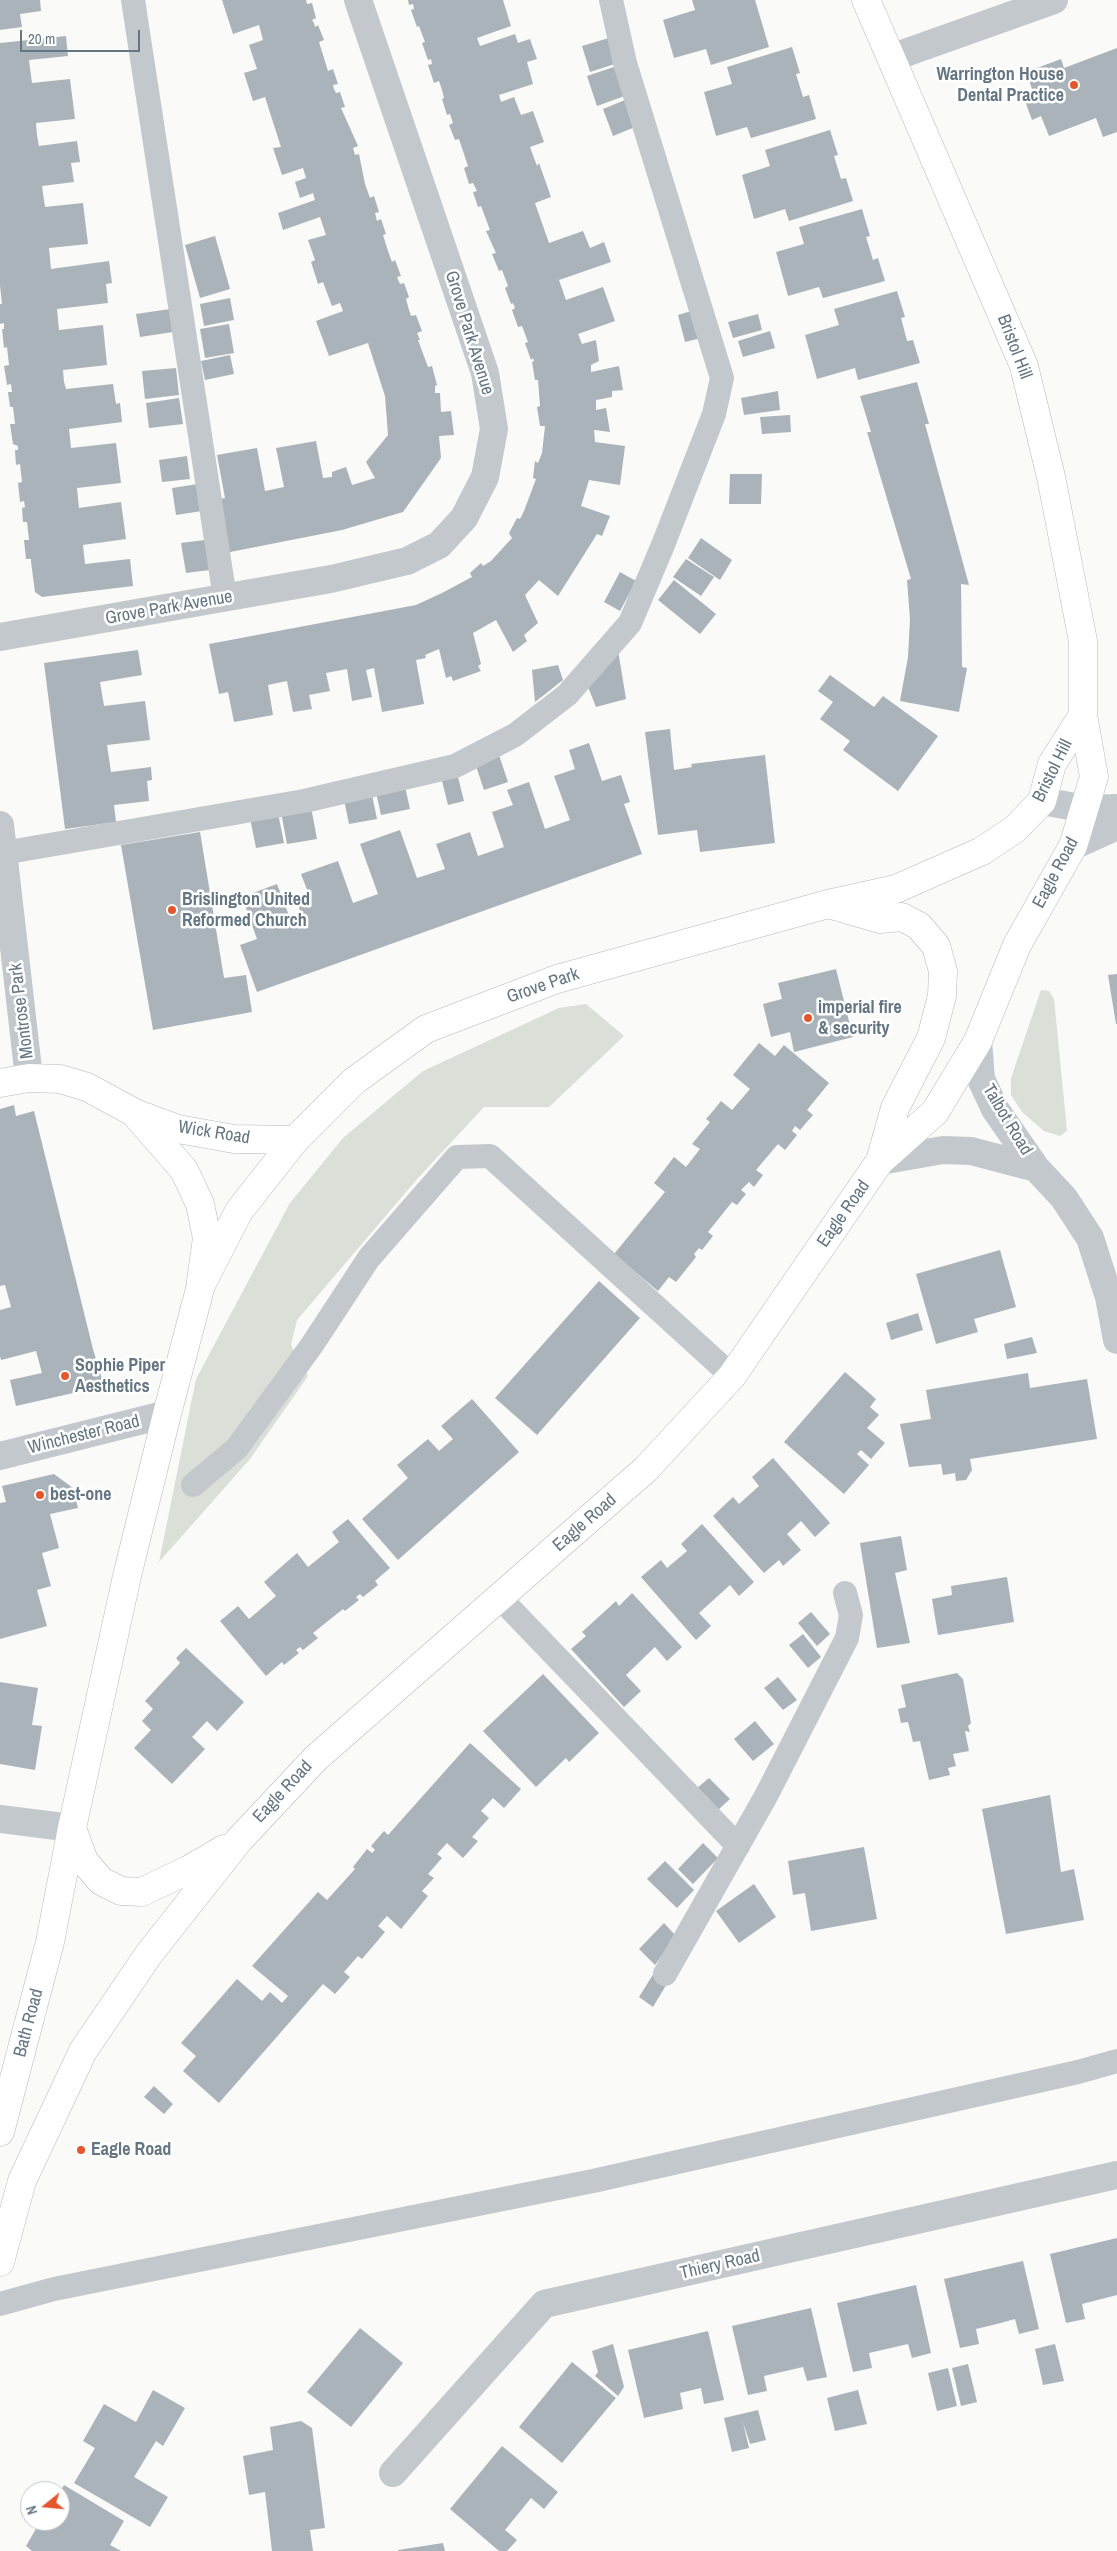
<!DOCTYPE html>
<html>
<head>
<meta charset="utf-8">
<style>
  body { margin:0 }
  #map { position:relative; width:1117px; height:2551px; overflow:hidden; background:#fafaf8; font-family:"Archivo Narrow",sans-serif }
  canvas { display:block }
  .north { position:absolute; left:20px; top:2481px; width:50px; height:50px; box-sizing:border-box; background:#fff; border:1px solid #c1c8cd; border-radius:50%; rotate:253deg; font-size:14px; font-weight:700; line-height:20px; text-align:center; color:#657683 }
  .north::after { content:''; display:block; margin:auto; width:18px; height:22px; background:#e4572e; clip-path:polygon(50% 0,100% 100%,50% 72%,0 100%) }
  .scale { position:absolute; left:20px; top:30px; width:120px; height:22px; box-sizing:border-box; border:2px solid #657683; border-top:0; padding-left:6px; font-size:15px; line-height:18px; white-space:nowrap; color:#657683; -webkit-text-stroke:4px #fff; paint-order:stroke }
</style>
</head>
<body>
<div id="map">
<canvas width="1117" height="2551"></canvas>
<div class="north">N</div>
<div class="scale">20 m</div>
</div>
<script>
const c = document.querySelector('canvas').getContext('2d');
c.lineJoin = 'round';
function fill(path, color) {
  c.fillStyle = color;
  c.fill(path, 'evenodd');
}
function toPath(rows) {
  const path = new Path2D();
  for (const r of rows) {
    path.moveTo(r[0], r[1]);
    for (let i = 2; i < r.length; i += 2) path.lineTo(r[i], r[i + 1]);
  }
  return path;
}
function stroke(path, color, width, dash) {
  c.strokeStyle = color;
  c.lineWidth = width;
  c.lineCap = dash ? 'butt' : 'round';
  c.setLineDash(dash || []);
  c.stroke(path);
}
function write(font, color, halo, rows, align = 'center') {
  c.font = font + ' "Archivo Narrow",sans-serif';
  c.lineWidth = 5;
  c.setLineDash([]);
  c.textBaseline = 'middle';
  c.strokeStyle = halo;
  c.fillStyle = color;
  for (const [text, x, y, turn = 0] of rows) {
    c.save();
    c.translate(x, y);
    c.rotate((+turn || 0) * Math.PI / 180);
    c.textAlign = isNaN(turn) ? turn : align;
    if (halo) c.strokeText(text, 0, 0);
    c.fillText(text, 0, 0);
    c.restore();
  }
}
const green = toPath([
  [1041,990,1049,991,1054,999,1067,1131,1060,1136,1044,1131,1022,1112,1011,1095,1011,1078],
  [586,1004,624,1036,549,1107,484,1107,418,1178,297,1320,291,1345,308,1376,250,1459,159,1562,196,1379,290,1203,343,1138,423,1071,559,1008]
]);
const building = toPath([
  [0,0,40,0,41,11,20,14,22,27,0,30],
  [222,0,306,0,307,4,312,3,316,18,312,20,314,23,315,27,318,25,324,40,319,42,328,71,333,69,338,84,333,85,334,89,336,93,340,92,345,107,341,108,358,146,353,148,355,155,359,154,365,184,370,198,374,196,379,212,375,213,377,221,381,219,386,234,383,235,388,251,392,262,395,260,401,276,397,277,400,284,404,283,409,297,406,299,409,310,411,316,416,315,422,331,417,333,420,340,418,340,428,367,432,366,437,385,435,386,435,393,440,393,441,412,451,411,454,435,439,436,441,458,403,512,342,530,225,553,215,500,225,498,217,455,257,448,265,491,284,487,276,448,316,441,323,478,332,477,332,472,346,467,352,485,375,478,366,462,388,435,385,396,368,343,329,356,316,321,343,311,340,303,332,306,323,282,318,284,311,262,315,260,308,240,326,235,320,217,283,230,278,213,315,200,313,193,300,198,295,182,306,178,303,168,282,175,273,148,281,147,265,97,253,101,244,73,257,69,249,45,263,40,259,25,233,34],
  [408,0,503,0,511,26,477,38,480,46,515,34,518,43,530,39,537,59,527,62,533,84,499,95,501,102,514,97,521,115,533,111,544,142,530,147,537,166,539,163,551,197,535,203,549,243,583,231,590,248,604,242,611,262,559,280,566,300,603,287,615,321,578,334,582,344,596,340,599,361,591,365,591,372,619,366,623,390,612,391,612,397,596,400,596,410,606,408,610,432,594,430,595,442,625,446,620,485,589,480,581,506,610,516,602,536,597,534,558,596,539,580,525,595,538,623,524,635,527,641,513,652,496,620,473,633,481,664,478,666,481,671,453,681,451,676,446,678,439,649,425,655,426,658,416,660,424,704,382,712,374,668,366,670,372,697,352,701,347,669,326,673,330,691,309,695,312,709,293,712,287,681,268,685,273,715,234,722,228,692,219,694,209,644,416,605,442,593,472,577,470,573,481,563,483,566,491,561,512,538,509,533,517,518,520,519,524,511,536,479,533,478,535,461,538,463,542,453,545,426,540,426,537,407,540,406,538,380,535,380,532,362,534,361,533,358,531,360,525,343,528,342,522,326,518,327,512,310,515,308,513,303,511,304,505,288,508,286,502,270,499,271,492,254,496,253,486,231,490,230,481,206,478,207,473,192,477,191,473,183,469,184,464,168,468,166,459,139,455,140,449,125,453,123,450,114,447,115,442,99,444,98,442,90,439,81,434,83,428,65,432,64,431,59,428,60,422,43,425,42,419,26,417,27,411,10,414,9,413,4,409,5],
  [692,0,755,0,769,47,711,65,706,49,674,58,663,20,695,10],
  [66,36,68,56,29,60,32,83,70,79,75,119,36,123,37,135,39,146,77,141,80,162,71,163,74,182,42,186,45,207,83,203,88,244,49,248,51,269,109,261,112,283,106,284,108,303,57,309,59,330,103,325,107,365,63,370,64,382,66,389,113,384,116,404,120,403,122,422,69,429,71,448,116,443,121,483,77,488,79,508,121,502,126,539,83,545,85,564,130,559,133,586,42,597,35,592,31,562,31,559,26,559,24,540,29,540,27,522,23,522,22,508,25,507,24,501,20,502,18,483,22,482,20,464,16,465,15,450,18,450,18,446,13,444,10,424,15,424,13,407,10,407,8,392,12,392,11,384,7,385,4,366,9,365,7,347,4,348,2,329,4,329,4,323,0,324,0,304,2,304,0,286,0,43],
  [612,37,621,62,590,72,582,46],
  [792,47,800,73,796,74,803,97,809,95,816,119,751,138,747,127,716,136,704,92,732,84,727,67],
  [1117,48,1117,132,1103,137,1096,118,1049,136,1041,116,1032,120,1025,101,1035,97,1026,72,1061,59,1064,68],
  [620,65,630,94,597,106,587,76],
  [630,98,640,125,613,136,603,109],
  [830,130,838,155,834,156,841,179,846,178,853,201,789,221,785,209,754,219,742,175,770,166,765,150],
  [862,209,870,236,866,237,873,260,878,258,885,281,823,298,819,287,788,296,776,252,804,244,799,227],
  [215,236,230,289,200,298,185,245],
  [897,291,905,317,901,318,907,341,913,340,920,363,858,380,855,368,817,379,805,335,839,325,834,309],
  [230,298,234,320,204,326,200,304],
  [170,309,173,332,140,337,136,314],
  [698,309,705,337,685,342,678,315],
  [758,314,762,330,733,338,728,322],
  [229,324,234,353,205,358,200,329],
  [770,331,775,348,743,357,738,341],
  [230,355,234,374,205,380,201,361],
  [176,368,179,395,145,399,142,371],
  [917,382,929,424,925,424,969,585,961,584,962,667,967,668,959,712,900,701,908,657,910,619,907,580,911,579,867,432,871,432,860,396],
  [778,391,780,410,744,415,741,398],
  [179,398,183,424,149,428,146,403],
  [790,415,791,432,762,434,760,417],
  [187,456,190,479,162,482,159,460],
  [730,474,762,474,761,504,729,504],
  [198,484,202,511,176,515,172,488],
  [701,538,732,560,720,580,688,558],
  [205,540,210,570,186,573,181,543],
  [686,559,714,577,701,596,673,577],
  [620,572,636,581,620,611,604,602],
  [674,580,716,614,700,634,658,600],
  [138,650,142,675,100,682,104,706,145,701,150,740,107,745,111,772,151,767,152,780,147,781,149,801,114,805,116,822,65,829,44,663],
  [618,650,626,699,596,707,586,682],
  [558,665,563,680,535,702,532,670],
  [830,675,874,707,883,696,938,736,898,791,843,750,850,741,820,719,833,702,818,691],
  [670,729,674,770,692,767,691,764,765,755,775,843,700,852,697,830,658,835,645,732],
  [589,743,602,781,621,775,630,802,624,804,642,854,257,992,240,945,257,939,242,897,277,884,293,926,304,922,298,905,311,900,301,874,338,861,353,903,378,894,360,844,400,830,417,878,445,869,436,844,470,832,478,856,504,847,492,812,513,805,507,790,529,782,545,829,570,820,554,776,575,769,569,750],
  [499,755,508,782,484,790,475,763],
  [456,769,464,801,448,805,440,773],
  [404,782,410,809,381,815,375,788],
  [371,790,377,819,349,824,343,795],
  [311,807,317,839,287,844,281,812],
  [278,813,284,843,256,848,250,818],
  [200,832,224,978,246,975,252,1012,153,1030,121,845],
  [836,969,853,1037,794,1052,790,1032,771,1037,763,1004,782,999,778,983],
  [1117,974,1117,1024,1116,1024,1108,975],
  [759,1043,775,1056,784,1045,829,1083,807,1110,813,1115,800,1130,795,1126,792,1131,797,1135,785,1150,778,1144,756,1170,763,1175,754,1187,749,1182,741,1190,746,1194,737,1205,732,1202,708,1232,713,1236,702,1250,699,1248,694,1254,696,1257,676,1282,669,1277,658,1291,614,1254,665,1192,654,1183,674,1157,686,1167,700,1149,692,1144,710,1122,706,1119,713,1111,721,1101,732,1110,750,1089,733,1075],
  [14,1105,16,1116,34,1111,93,1349,102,1379,95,1388,16,1406,10,1380,42,1373,36,1351,1,1360,0,1356,0,1310,11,1307,5,1285,0,1286,0,1109],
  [1000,1250,1016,1307,974,1319,978,1332,936,1344,916,1274],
  [599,1281,640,1318,537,1435,495,1398],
  [918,1313,923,1330,891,1340,886,1323],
  [1032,1337,1037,1353,1007,1359,1004,1344],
  [845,1372,876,1399,870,1407,879,1415,867,1428,885,1443,871,1459,861,1450,857,1454,869,1465,844,1494,784,1442],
  [1028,1373,1030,1388,1087,1379,1097,1439,970,1459,972,1470,966,1480,956,1481,955,1473,943,1475,941,1464,909,1467,900,1424,931,1419,926,1390],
  [472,1399,519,1452,398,1560,362,1519,408,1478,397,1465,428,1439,439,1451,453,1439,441,1426],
  [773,1458,830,1523,815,1537,801,1521,787,1534,801,1550,783,1566,779,1560,764,1573,713,1516,733,1497,739,1504,759,1486,752,1477],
  [54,1474,73,1488,78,1508,50,1514,59,1548,42,1553,51,1586,37,1590,47,1626,0,1639,0,1503,6,1502,2,1486],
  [348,1519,390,1568,375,1581,378,1585,363,1597,360,1594,356,1597,359,1600,345,1611,343,1609,313,1633,318,1638,303,1650,300,1647,296,1650,299,1653,284,1665,282,1662,266,1676,220,1621,238,1606,249,1619,276,1596,264,1582,297,1553,308,1567,339,1542,332,1532],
  [702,1524,754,1582,739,1596,730,1585,699,1613,711,1626,696,1640,641,1577,661,1560,667,1568,687,1551,681,1544],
  [901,1536,907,1570,895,1573,910,1643,877,1648,860,1543],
  [1007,1577,1014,1622,938,1635,932,1599,952,1595,951,1586],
  [632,1593,682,1647,667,1661,655,1647,626,1675,641,1691,624,1707,571,1649,586,1636,582,1632,616,1601,619,1606],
  [811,1612,830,1634,817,1646,798,1623],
  [803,1634,821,1657,808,1668,789,1645],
  [186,1648,244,1702,217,1731,207,1721,192,1737,205,1749,172,1784,134,1748,151,1730,142,1721,153,1709,145,1701,180,1663,176,1658],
  [957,1673,963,1679,971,1723,968,1726,970,1732,965,1731,969,1751,953,1754,956,1766,948,1768,950,1775,929,1780,920,1741,913,1742,908,1722,901,1723,898,1709,906,1707,901,1685],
  [543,1674,599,1733,569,1762,566,1758,536,1787,483,1731],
  [778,1677,797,1700,783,1710,764,1688],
  [0,1682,38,1688,32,1725,42,1726,35,1770,0,1764],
  [755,1721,774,1744,753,1761,734,1739],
  [470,1743,521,1789,504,1808,493,1798,481,1811,489,1818,472,1837,478,1841,463,1858,447,1843,437,1854,442,1858,428,1874,434,1878,422,1891,428,1896,401,1929,387,1916,378,1926,385,1932,362,1959,358,1956,344,1972,350,1977,335,1994,323,1984,219,2103,183,2071,196,2056,181,2043,237,1979,262,2001,270,1992,282,2003,288,1996,252,1966,318,1892,327,1900,355,1869,353,1867,367,1849,372,1853,375,1850,371,1846,384,1831,388,1835],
  [709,1778,730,1799,717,1811,696,1789],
  [1050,1795,1061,1872,1074,1869,1084,1920,1006,1934,982,1809],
  [703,1843,718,1858,693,1884,678,1869],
  [864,1847,877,1919,811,1931,805,1893,793,1895,788,1861],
  [665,1861,694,1890,677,1908,647,1879],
  [754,1884,776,1917,739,1943,716,1911],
  [664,1923,676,1936,655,1965,639,1949],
  [654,1973,668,1982,653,2007,639,1997],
  [154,2086,173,2104,164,2114,144,2097],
  [1117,2238,1117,2295,1082,2304,1085,2319,1066,2323,1050,2254],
  [1023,2261,1039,2329,1019,2334,1015,2319,997,2324,976,2329,979,2344,960,2348,944,2279],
  [916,2285,931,2353,912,2358,908,2344,869,2353,872,2368,853,2372,837,2303],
  [811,2308,827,2377,807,2381,803,2367,764,2376,767,2391,748,2395,732,2326],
  [360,2328,403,2363,351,2427,307,2392],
  [708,2331,724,2400,704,2404,701,2388,680,2393,683,2409,644,2418,628,2350],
  [613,2344,624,2387,618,2396,595,2376,598,2372,592,2351],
  [1055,2344,1064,2381,1043,2385,1035,2349],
  [572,2362,616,2398,562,2463,519,2427],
  [968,2364,977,2402,961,2406,952,2368],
  [948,2368,957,2406,937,2411,928,2373],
  [153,2390,185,2408,163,2446,156,2441,134,2477,168,2497,150,2527,74,2483,95,2448,83,2441,104,2404,136,2422],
  [858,2390,867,2424,835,2431,827,2398],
  [758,2410,766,2440,750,2444,743,2422,749,2448,732,2452,724,2418],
  [301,2421,312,2428,325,2528,310,2530,313,2551,272,2551,265,2492,249,2495,243,2456,273,2450,270,2427],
  [502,2446,558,2492,544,2509,531,2498,505,2530,517,2540,507,2551,499,2551,450,2509],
  [64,2485,124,2521,110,2545,121,2551,32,2551,26,2546,37,2527,44,2530,49,2521,60,2521,60,2492],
  [443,2543,445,2551,398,2551,398,2550]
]);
const lane = toPath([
  [133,0,225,598],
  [3,853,304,801,455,766,515,735,567,695,630,623,663,545,714,414,722,378,625,63,611,0],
  [193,1485,237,1448,312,1345,369,1258,457,1157,490,1156,732,1376],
  [499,1597,738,1846],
  [665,1974,766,1796,847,1638,851,1615,845,1593],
  [0,2304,54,2289,593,2181,1078,2072,1117,2061]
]);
const street = toPath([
  [891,58,1054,0],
  [0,637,331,579,407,561,439,545,464,518,485,477,494,429,485,373,358,0],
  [1042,801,1086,809,1117,808],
  [0,825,29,1078],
  [1073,846,1117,826],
  [978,1041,981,1079,995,1109,1036,1168,1064,1198,1090,1238,1109,1297,1117,1340],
  [880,1161,943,1150,971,1151,1036,1168],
  [0,1456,167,1414],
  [0,1819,72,1828],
  [393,2473,544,2304,1117,2175]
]);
const secondary = toPath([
  [0,1083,29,1078,60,1079,87,1087,135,1113,178,1129,234,1139,295,1140],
  [136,1115,184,1170,200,1204,207,1238,201,1281]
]);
const highway = toPath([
  [832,905,880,919,902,917,919,926,936,946,943,971,942,996,931,1038,895,1108,880,1161],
  [72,1828,84,1861,101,1881,121,1891,142,1892,188,1870,224,1849],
  [0,2132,50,1942,72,1828,127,1576,167,1414,201,1285,239,1211,295,1140,354,1081,426,1029,557,979,828,904,896,889,982,851,1015,829,1042,801,1052,764,1083,715],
  [0,2262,22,2181,83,2051,149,1954,239,1840,316,1758,646,1469,732,1376,880,1161,935,1112,978,1041,1017,945,1073,846,1094,777,1083,715,1083,641,1051,477,1024,366,866,0]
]);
const markers = [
  [1074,85,5,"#e4572e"],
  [172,910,5,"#e4572e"],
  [808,1018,5,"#e4572e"],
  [65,1376,5,"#e4572e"],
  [40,1495,5,"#e4572e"],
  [81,2150,5,"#e4572e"]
];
const poiNames = [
  ["Warrington House",1064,75,"right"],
  ["Dental Practice",1064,96,"right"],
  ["Brislington United",182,900],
  ["Reformed Church",182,921],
  ["imperial fire",818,1008],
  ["& security",818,1029],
  ["Sophie Piper",75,1366],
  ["Aesthetics",75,1387],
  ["best-one",50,1495],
  ["Eagle Road",91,2150]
];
const streetNames = [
  ["Grove Park Avenue",469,333,73],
  ["Bristol Hill",1014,347,69],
  ["Grove Park Avenue",169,608,-10],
  ["Bristol Hill",1053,771,-64],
  ["Eagle Road",1056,873,-62],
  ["Grove Park",543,986,-19],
  ["Montrose Park",22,1011,-97],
  ["Talbot Road",1007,1120,59],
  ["Wick Road",214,1133,9],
  ["Eagle Road",844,1214,-55],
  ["Winchester Road",84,1435,-14],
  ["Eagle Road",585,1523,-41],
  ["Eagle Road",283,1792,-47],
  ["Bath Road",29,2023,-75],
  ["Thiery Road",720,2265,-13]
];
fill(green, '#dadfd7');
fill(building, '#aab3b9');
stroke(secondary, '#b3babf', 29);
stroke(highway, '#b4b9bd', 29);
stroke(lane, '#c3c8cc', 24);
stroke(street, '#c3c8cc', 28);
stroke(secondary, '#fff', 28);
stroke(highway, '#fff', 28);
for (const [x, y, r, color] of markers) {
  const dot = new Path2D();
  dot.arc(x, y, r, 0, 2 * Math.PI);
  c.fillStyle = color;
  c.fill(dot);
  stroke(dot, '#fff', 2);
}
write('bold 18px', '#657683', '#fff', poiNames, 'left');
write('18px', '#657683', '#fff', streetNames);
</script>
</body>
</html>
